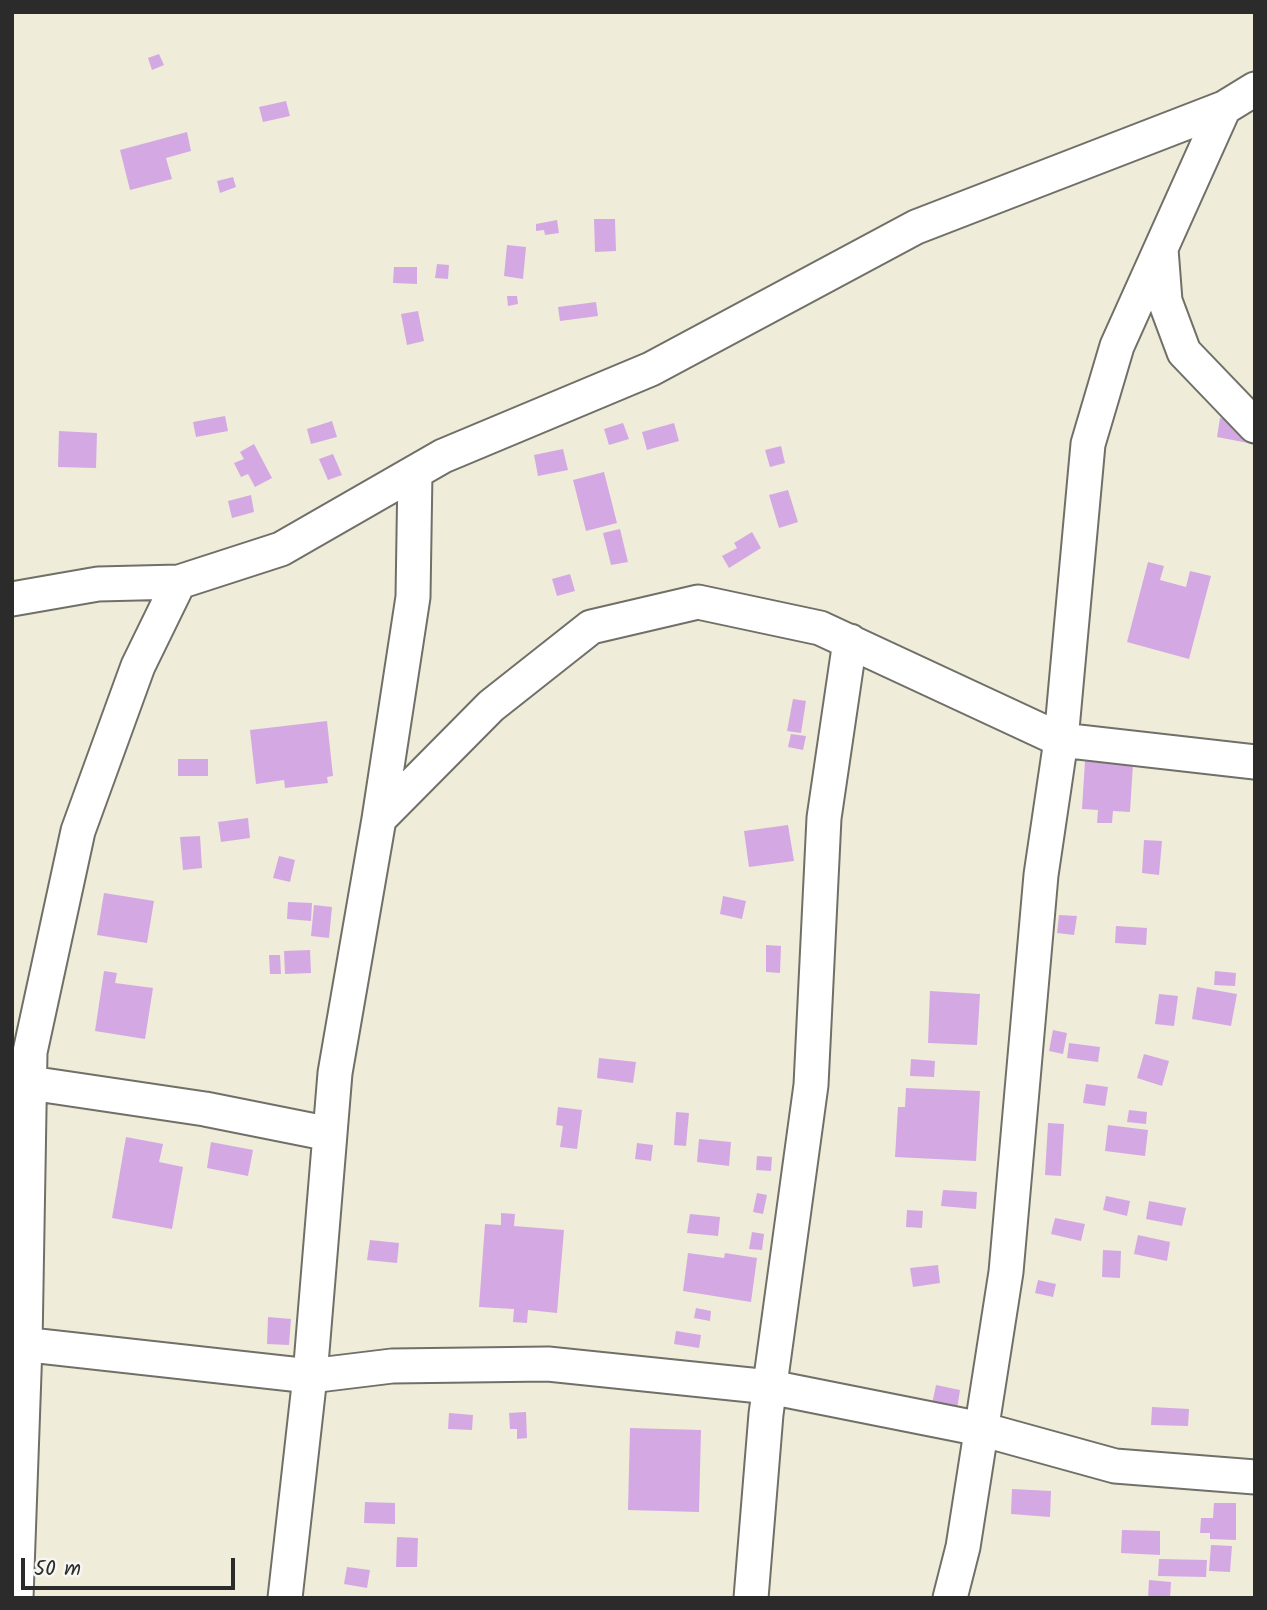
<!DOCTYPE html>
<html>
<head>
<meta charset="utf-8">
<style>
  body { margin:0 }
  #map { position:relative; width:1267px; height:1610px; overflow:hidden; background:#efecd9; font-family:Kalam,sans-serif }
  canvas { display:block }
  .frame { position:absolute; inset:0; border:14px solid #2b2b2b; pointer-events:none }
  .scale { position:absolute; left:21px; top:1558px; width:214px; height:32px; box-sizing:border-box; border:4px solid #2b2b2b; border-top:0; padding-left:9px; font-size:21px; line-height:24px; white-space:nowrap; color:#2b2b2b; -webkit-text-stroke:5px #f6f6f2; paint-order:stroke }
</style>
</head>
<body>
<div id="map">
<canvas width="1267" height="1610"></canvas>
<div class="frame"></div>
<div class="scale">50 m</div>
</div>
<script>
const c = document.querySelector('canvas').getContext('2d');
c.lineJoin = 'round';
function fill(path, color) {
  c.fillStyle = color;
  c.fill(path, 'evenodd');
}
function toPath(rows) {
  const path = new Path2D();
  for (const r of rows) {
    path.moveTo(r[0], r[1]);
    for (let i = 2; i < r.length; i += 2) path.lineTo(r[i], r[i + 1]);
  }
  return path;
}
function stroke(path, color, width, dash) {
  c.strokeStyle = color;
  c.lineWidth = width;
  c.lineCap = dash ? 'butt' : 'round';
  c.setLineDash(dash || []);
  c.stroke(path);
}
const building = toPath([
  [159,54,164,65,152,70,148,58],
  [286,101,290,116,263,122,259,107],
  [187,132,191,151,166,158,172,179,130,190,120,150],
  [233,177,236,187,220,193,217,181],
  [594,219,615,219,616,251,595,252],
  [557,220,559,233,545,235,544,230,536,231,536,224],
  [507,245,526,247,523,279,504,276],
  [437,264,449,265,448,279,435,278],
  [394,267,417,267,417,284,393,283],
  [507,296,517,296,518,304,508,306],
  [596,302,598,316,560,321,558,307],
  [418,311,424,341,407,345,401,314],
  [225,416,228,431,196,437,193,422],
  [1220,418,1252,424,1248,443,1217,437],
  [332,421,337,437,311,444,307,429],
  [623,423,629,439,609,445,604,429],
  [674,423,679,441,647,450,642,432],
  [59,431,97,433,96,468,58,467],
  [254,444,272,478,255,487,248,474,241,477,234,463,244,459,240,452],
  [781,446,785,463,770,467,765,450],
  [563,449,568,470,538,476,534,455],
  [333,454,342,475,328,480,319,459],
  [604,472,617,523,586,531,573,480],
  [788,490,798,522,779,528,769,495],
  [251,495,254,512,232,518,228,501],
  [620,529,628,562,611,565,603,533],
  [752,532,761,548,729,568,722,556,737,548,734,543],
  [1148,562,1164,566,1160,580,1186,587,1190,571,1211,576,1189,659,1127,642],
  [570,574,575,591,557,596,552,579],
  [793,699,806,701,801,733,787,731],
  [327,721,333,776,327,777,328,783,285,788,284,780,256,784,250,730],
  [791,734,806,736,803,750,788,747],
  [178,759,208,759,208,776,178,776],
  [1085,761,1133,764,1130,812,1113,811,1112,823,1097,823,1098,810,1082,809],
  [248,818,250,838,221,842,218,822],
  [788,825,794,861,749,867,744,831],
  [200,836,202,868,183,870,180,837],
  [1144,840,1162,841,1159,875,1142,873],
  [279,856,295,860,290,882,273,878],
  [104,893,154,901,147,943,97,935],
  [723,896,746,901,742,919,720,914],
  [288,902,312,903,311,921,287,919],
  [314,905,332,907,329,938,311,936],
  [1059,915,1077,916,1074,935,1057,933],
  [1116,926,1147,928,1146,945,1115,943],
  [766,945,781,946,780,973,766,972],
  [310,950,311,973,285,974,284,951],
  [269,955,280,955,281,974,270,974],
  [104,971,117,973,115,983,153,988,145,1039,95,1031],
  [1215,971,1236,973,1235,986,1214,985],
  [1197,987,1237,994,1231,1026,1192,1019],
  [930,991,980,994,977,1045,928,1043],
  [1159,994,1178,996,1174,1026,1155,1024],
  [1053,1030,1067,1033,1063,1054,1049,1051],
  [1069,1043,1100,1047,1098,1062,1067,1058],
  [1144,1054,1169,1061,1162,1086,1137,1078],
  [599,1058,636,1062,633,1083,597,1078],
  [911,1059,935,1061,934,1077,910,1076],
  [1086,1084,1108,1087,1105,1106,1083,1103],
  [906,1088,980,1091,976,1161,895,1157,898,1107,905,1107],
  [558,1107,582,1110,577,1149,560,1147,563,1126,556,1125],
  [1129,1110,1147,1112,1146,1124,1127,1122],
  [676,1112,689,1113,686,1146,674,1145],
  [1048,1123,1064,1124,1061,1176,1045,1175],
  [1108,1125,1148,1130,1145,1156,1105,1151],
  [126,1137,163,1144,159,1162,183,1167,172,1229,112,1218],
  [699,1139,731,1142,729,1166,697,1162],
  [211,1142,253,1150,248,1176,207,1168],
  [637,1143,653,1145,651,1161,635,1159],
  [757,1156,772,1157,771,1171,756,1170],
  [943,1190,977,1192,976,1209,941,1206],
  [757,1193,767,1195,763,1214,753,1212],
  [1106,1196,1130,1201,1127,1216,1103,1210],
  [1149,1201,1186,1208,1182,1226,1146,1219],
  [907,1210,923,1211,922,1228,906,1227],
  [501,1213,515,1214,514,1226,564,1230,557,1313,528,1310,527,1323,513,1322,514,1309,479,1307,485,1224,501,1225],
  [690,1214,720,1217,718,1236,687,1233],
  [1055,1218,1085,1224,1081,1241,1051,1234],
  [752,1232,764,1234,762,1250,749,1249],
  [1138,1235,1170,1242,1167,1261,1134,1254],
  [370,1240,399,1243,397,1263,367,1260],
  [1103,1250,1121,1251,1120,1278,1102,1277],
  [688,1253,724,1258,725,1253,757,1258,751,1302,683,1291],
  [938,1265,940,1283,913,1287,910,1268],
  [1038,1280,1056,1284,1053,1297,1035,1293],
  [696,1308,711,1311,710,1321,694,1318],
  [268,1317,291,1319,289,1345,267,1344],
  [676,1331,701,1335,699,1348,674,1344],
  [936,1385,960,1390,957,1409,932,1404],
  [1152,1407,1189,1409,1188,1426,1151,1425],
  [526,1412,527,1438,517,1439,517,1429,510,1429,509,1413],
  [449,1413,473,1415,472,1430,448,1429],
  [630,1428,701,1430,699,1512,628,1510],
  [1012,1489,1051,1491,1050,1517,1011,1514],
  [365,1502,395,1503,395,1524,364,1523],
  [1214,1503,1236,1503,1236,1540,1210,1539,1210,1533,1200,1533,1201,1518,1213,1518],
  [1122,1530,1160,1531,1160,1555,1121,1553],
  [397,1537,418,1538,417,1567,396,1567],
  [1211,1545,1232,1546,1230,1572,1209,1571],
  [1159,1559,1207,1560,1206,1577,1158,1576],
  [347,1567,370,1570,367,1588,344,1584],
  [1149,1580,1171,1582,1170,1598,1148,1598]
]);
const street = toPath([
  [1161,249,1165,301,1184,352,1255,426],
  [12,599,98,584,179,582,281,549,443,456,651,369,916,227,1224,108,1255,89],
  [379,819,491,706,591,627,698,602,820,628,1061,740,1255,762],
  [12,1083,30,1083,205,1109,330,1134],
  [12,1343,310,1376,392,1366,548,1364,770,1387,981,1429,1115,1466,1255,1477],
  [16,1598,25,1345,30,1052,78,831,138,666,179,582],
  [285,1598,310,1376,335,1073,379,819,413,597,415,472],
  [751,1598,766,1414,811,1085,824,818,850,641],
  [950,1598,963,1547,1006,1272,1041,875,1061,740,1088,444,1117,346,1224,108]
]);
fill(building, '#d4a9e3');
stroke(street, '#706f68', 37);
stroke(street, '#fff', 33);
</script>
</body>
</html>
